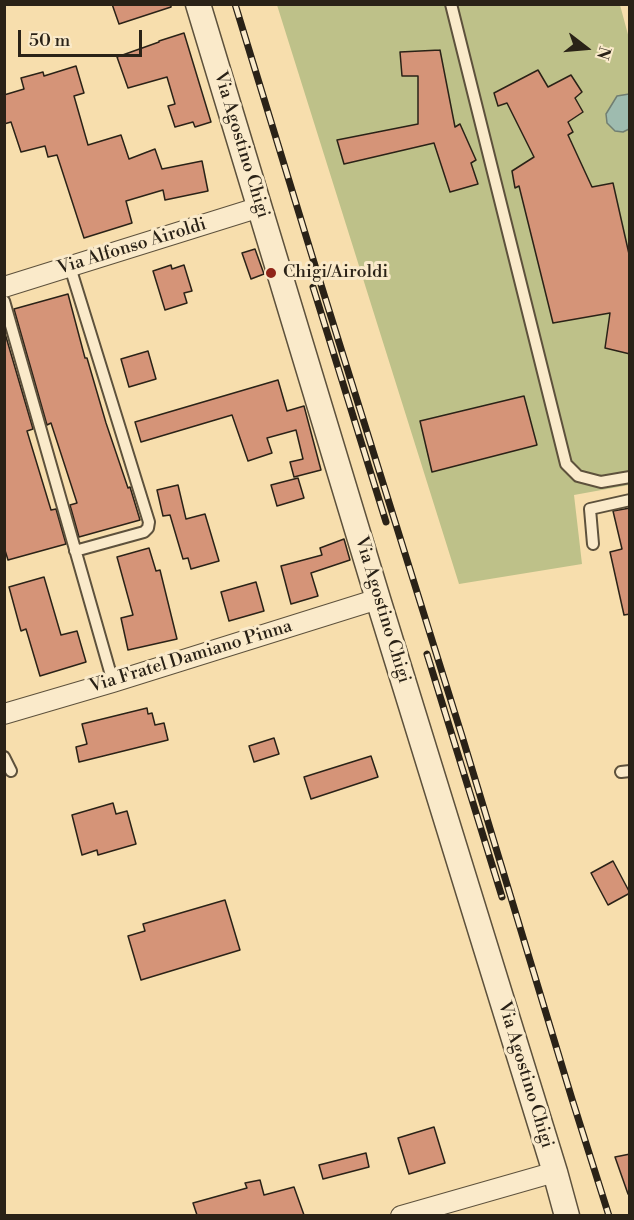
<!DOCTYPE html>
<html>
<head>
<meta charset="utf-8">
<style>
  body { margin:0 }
  #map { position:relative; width:634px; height:1220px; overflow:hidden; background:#f7dead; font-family:"Libre Bodoni",serif }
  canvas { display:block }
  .frame { position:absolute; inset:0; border:6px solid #2a2217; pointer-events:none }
  .north { position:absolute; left:556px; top:18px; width:60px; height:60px; -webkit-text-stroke:4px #faeaca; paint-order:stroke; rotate:106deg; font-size:16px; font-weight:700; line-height:24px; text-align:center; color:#2a2217 }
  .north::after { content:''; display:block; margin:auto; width:21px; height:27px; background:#2a2217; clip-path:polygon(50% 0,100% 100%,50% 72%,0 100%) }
  .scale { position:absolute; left:18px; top:30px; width:124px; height:27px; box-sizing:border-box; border:3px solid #2a2217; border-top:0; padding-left:8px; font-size:18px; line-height:21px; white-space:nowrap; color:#2a2217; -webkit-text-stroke:4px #faeaca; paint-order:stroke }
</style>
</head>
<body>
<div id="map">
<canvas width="634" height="1220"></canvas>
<div class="frame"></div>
<div class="north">N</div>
<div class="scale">50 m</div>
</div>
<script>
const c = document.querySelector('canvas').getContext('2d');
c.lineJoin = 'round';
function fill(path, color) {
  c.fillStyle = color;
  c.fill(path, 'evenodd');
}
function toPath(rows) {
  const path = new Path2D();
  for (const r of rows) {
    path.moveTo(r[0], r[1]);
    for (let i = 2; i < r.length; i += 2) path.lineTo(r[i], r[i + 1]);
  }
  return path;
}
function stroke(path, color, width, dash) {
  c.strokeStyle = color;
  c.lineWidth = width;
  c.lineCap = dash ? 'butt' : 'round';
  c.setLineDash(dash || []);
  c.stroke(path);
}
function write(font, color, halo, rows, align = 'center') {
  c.font = font + ' "Libre Bodoni",serif';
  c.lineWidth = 6;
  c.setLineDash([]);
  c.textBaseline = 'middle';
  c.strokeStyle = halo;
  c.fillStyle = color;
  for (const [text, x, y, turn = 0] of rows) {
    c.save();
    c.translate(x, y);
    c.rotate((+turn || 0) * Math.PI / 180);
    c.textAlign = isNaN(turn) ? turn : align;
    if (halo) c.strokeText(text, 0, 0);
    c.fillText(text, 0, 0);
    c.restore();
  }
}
const green = toPath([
  [277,5,620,5,630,42,629,485,574,495,582,564,459,584]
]);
const water = toPath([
  [629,94,629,129,623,132,615,131,607,123,606,114,617,96,629,94]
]);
const building = toPath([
  [112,4,171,4,171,7,119,24,112,4],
  [184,33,211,122,195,127,193,122,175,127,168,106,175,104,167,77,128,88,117,57,159,42,159,41,184,33],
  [440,50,455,127,460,124,476,160,471,163,478,184,450,192,434,143,344,164,337,140,418,124,418,76,402,76,400,52,440,50],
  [76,66,84,93,74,96,88,145,121,135,129,159,155,149,162,169,202,161,208,191,165,200,163,190,126,201,132,223,84,238,57,155,48,157,45,146,21,152,11,122,4,124,4,95,24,89,21,78,43,72,44,76,76,66],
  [538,70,548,87,571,75,582,92,575,98,583,112,568,122,573,132,568,135,592,187,613,183,629,254,630,354,605,348,610,313,553,323,519,186,515,188,512,171,534,157,507,103,498,106,494,93,538,70],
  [255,249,264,274,251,279,242,253,255,249],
  [171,265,172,269,184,265,192,291,184,293,187,303,165,310,153,271,171,265],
  [68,294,85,358,87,358,106,423,128,488,130,487,140,520,79,537,70,505,77,503,51,423,47,425,14,309,68,294],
  [4,330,33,429,27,431,51,510,56,509,66,544,8,560,4,547,4,330],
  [148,351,156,379,129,387,121,359,148,351],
  [278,380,287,411,304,406,321,470,294,477,290,462,303,459,296,430,267,438,272,453,248,461,232,415,141,442,135,422,278,380],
  [524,396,537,445,432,472,420,421,524,396],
  [298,478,304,498,277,506,271,485,298,478],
  [178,485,186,519,205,514,219,561,191,569,188,558,183,559,170,515,163,516,157,490,178,485],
  [630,508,630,614,624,615,610,552,622,549,613,511,630,508],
  [344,539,350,560,311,573,318,596,291,604,281,566,322,555,320,548,344,539],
  [149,548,156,571,160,570,177,639,128,650,121,618,133,615,117,557,149,548],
  [44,577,61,635,77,631,86,662,40,676,26,629,21,631,9,587,44,577],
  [256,582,264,611,229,621,221,592,256,582],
  [147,708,148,714,152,713,155,725,164,723,168,740,79,762,76,747,87,744,82,724,147,708],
  [274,738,279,754,254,762,249,746,274,738],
  [371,756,378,777,311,799,304,777,371,756],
  [113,803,116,814,127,811,136,844,98,855,97,850,82,855,72,815,113,803],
  [613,861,630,893,608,905,591,873,613,861],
  [225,900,240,950,141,980,128,936,145,931,143,924,225,900],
  [434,1127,445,1163,409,1174,398,1138,434,1127],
  [366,1153,369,1167,323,1179,319,1165,366,1153],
  [630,1154,630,1194,628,1194,615,1157,630,1154],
  [260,1180,264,1195,294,1187,304,1215,197,1215,193,1203,247,1188,245,1183,260,1180]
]);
const service = toPath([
  [451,4,566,464,578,476,601,482,630,477],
  [70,267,149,522,148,528,144,532,75,551],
  [4,301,113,682],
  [593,544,590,509,630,500],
  [4,757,11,771],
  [621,772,630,771]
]);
const minor = toPath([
  [4,287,260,207],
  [4,714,113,682,378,599],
  [401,1216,555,1172]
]);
const tertiary = toPath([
  [198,4,378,599,555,1172,567,1216]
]);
const rail = toPath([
  [235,4,313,259,462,736,572,1099,609,1216],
  [313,287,386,522],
  [427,654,502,897]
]);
const markers = [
  [271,273,6,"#8f2418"]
];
const streetNames = [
  ["Via Agostino Chigi",241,145,73],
  ["Via Alfonso Airoldi",132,247,-17],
  ["Via Agostino Chigi",382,610,73],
  ["Via Fratel Damiano Pinna",191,657,-17],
  ["Via Agostino Chigi",525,1075,73]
];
const poiNames = [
  ["Chigi/Airoldi",283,273]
];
fill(green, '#bec189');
fill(water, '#9ebbaf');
stroke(water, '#707e72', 1.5);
fill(building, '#d59478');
stroke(building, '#2a2217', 1.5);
stroke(service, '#5d513c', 14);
stroke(minor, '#5d513c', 22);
stroke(tertiary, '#5d513c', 27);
stroke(service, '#faeaca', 10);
stroke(minor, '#faeaca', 20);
stroke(tertiary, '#faeaca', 24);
stroke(rail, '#2a2217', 7);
stroke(rail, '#faeaca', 4.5, [14]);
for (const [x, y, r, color] of markers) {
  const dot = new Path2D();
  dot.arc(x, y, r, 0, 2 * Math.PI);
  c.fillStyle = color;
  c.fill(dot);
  stroke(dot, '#faeaca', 2);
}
write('18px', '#2a2217', '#faeaca', streetNames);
write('18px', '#2a2217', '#faeaca', poiNames, 'left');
</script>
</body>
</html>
